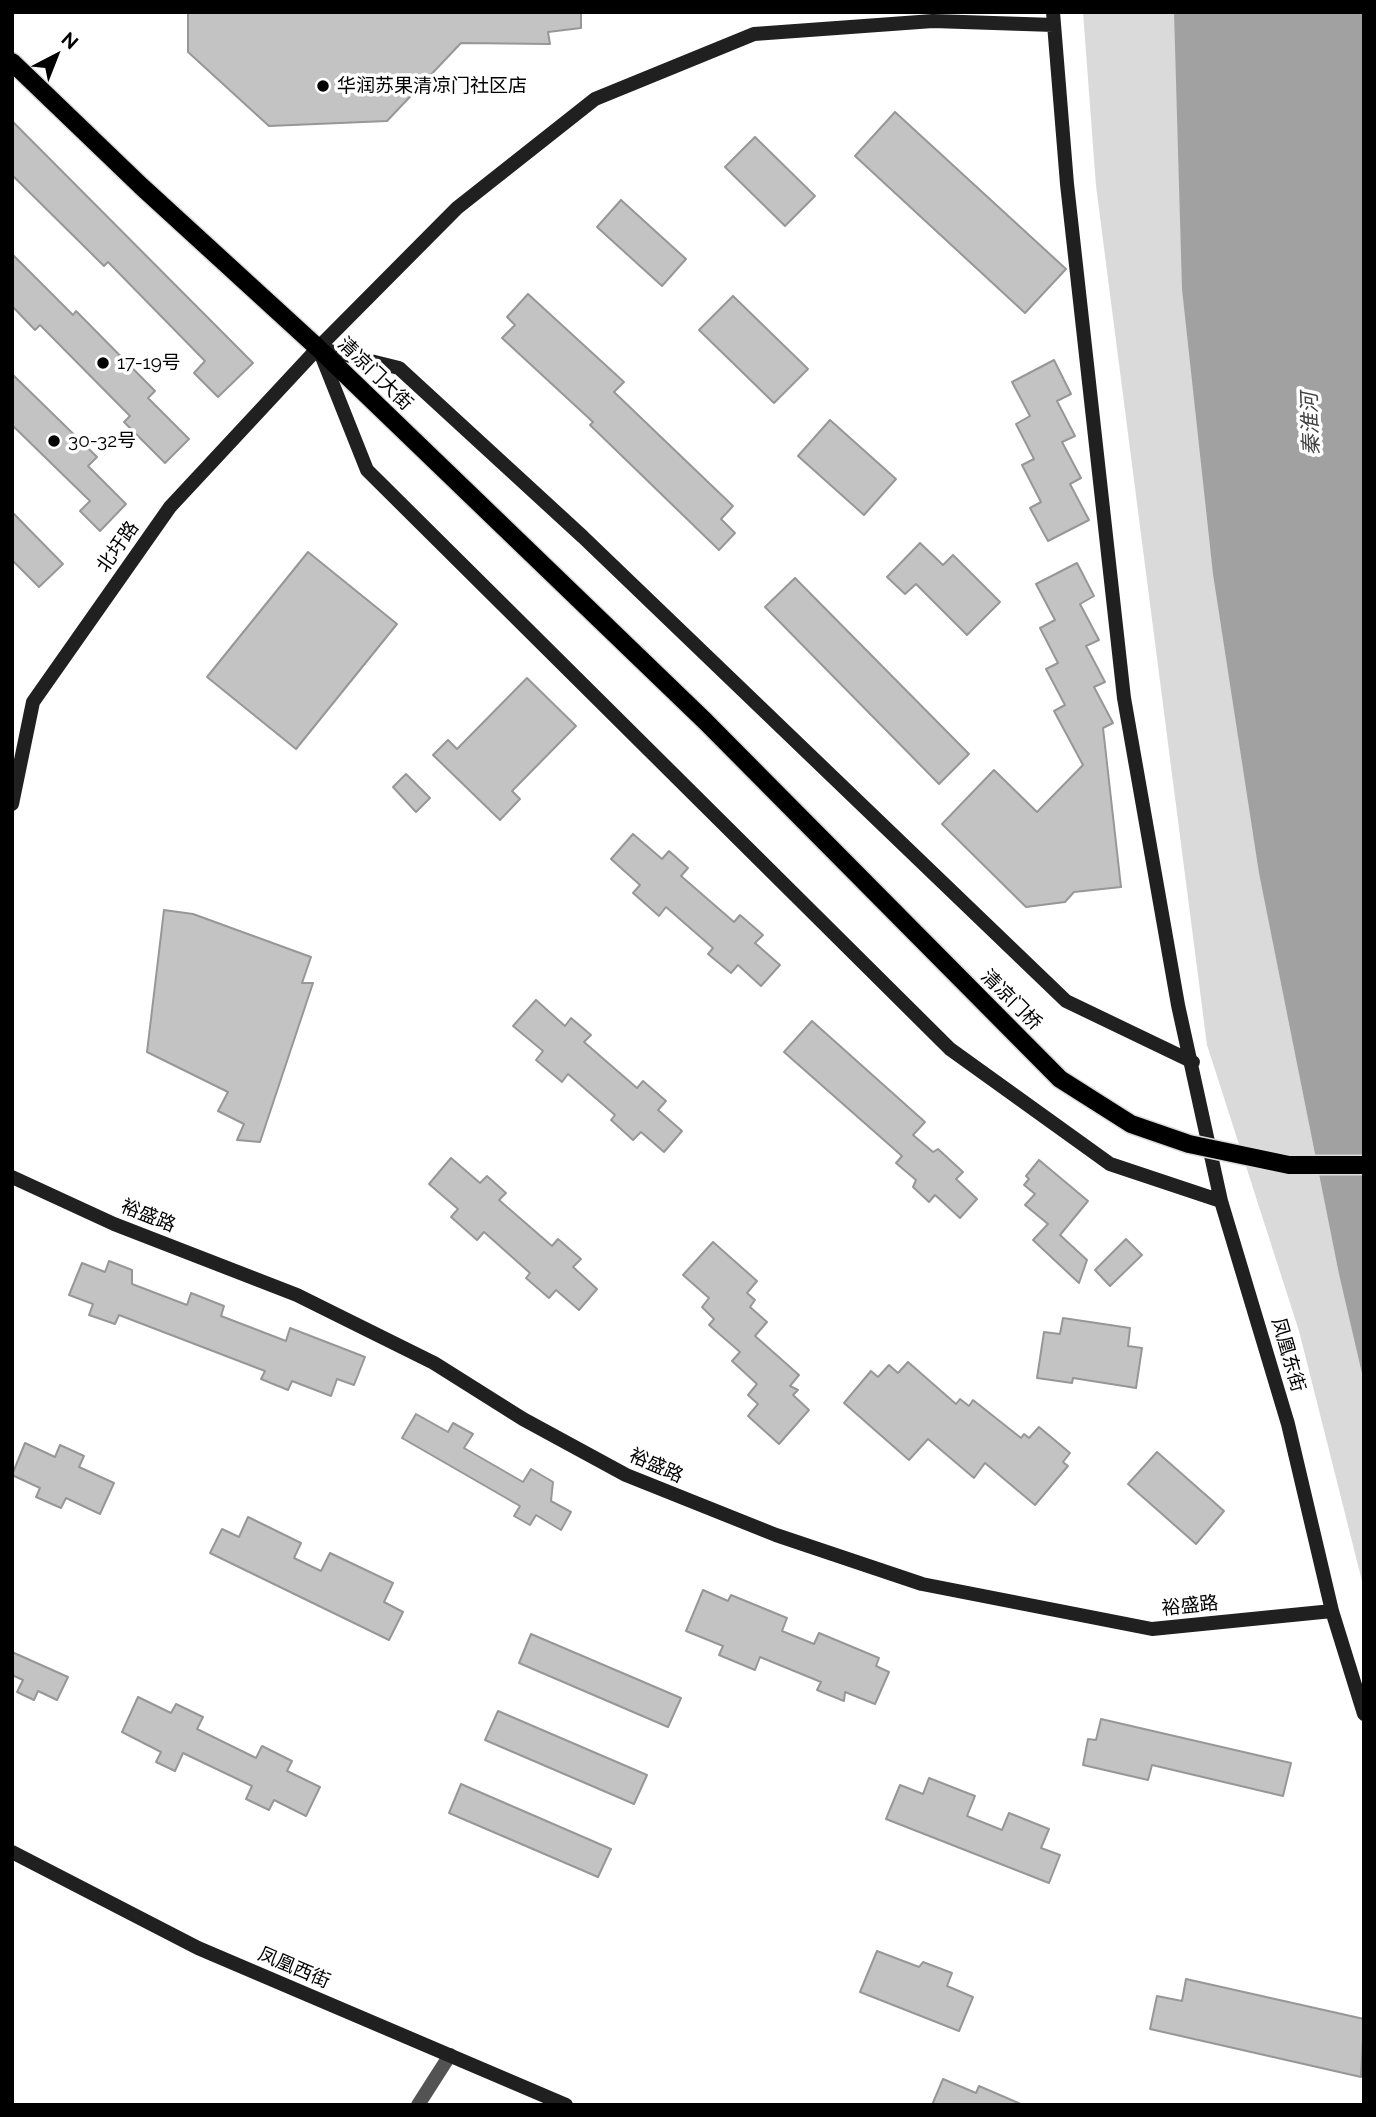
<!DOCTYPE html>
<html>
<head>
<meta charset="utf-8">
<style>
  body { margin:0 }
  #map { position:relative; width:1376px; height:2117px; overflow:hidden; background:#fff; font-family:Raleway,sans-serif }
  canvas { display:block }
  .frame { position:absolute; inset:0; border:14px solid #000; pointer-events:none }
  .north { position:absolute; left:21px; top:21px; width:70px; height:70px; -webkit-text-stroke:5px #fff; paint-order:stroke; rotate:42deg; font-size:19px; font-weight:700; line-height:28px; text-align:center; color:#000 }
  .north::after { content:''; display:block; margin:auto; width:24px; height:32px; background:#000; clip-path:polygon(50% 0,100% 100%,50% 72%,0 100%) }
</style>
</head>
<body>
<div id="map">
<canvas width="1376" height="2117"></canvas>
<div class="frame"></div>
<div class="north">N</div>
</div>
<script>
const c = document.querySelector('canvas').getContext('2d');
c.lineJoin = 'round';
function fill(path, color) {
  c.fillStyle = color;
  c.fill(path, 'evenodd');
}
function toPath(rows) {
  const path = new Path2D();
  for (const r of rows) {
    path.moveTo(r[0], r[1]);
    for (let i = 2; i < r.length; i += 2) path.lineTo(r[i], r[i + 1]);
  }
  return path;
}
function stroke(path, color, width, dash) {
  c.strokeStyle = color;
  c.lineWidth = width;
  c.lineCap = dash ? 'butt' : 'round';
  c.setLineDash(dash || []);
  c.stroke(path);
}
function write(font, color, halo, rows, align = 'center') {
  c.font = font + ' Raleway,"Noto Sans SC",sans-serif';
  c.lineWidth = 7;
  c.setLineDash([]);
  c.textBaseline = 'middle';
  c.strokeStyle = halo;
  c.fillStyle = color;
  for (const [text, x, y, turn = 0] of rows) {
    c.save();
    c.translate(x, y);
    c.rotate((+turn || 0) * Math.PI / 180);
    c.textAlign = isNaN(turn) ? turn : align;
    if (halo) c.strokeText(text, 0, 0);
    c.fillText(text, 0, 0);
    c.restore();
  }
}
const green = toPath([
  [1083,12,1364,12,1364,1589,1299,1331,1207,1045,1096,186]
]);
const water = toPath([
  [1174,12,1364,12,1364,1382,1339,1274,1259,873,1213,574,1182,289]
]);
const building = toPath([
  [188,12,581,12,581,28,548,32,550,44,461,43,387,121,269,126,188,52,188,12],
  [895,112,1066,269,1025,313,855,156,895,112],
  [12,121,253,363,218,397,194,373,205,361,108,262,104,266,12,175,12,121],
  [755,137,815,196,785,226,725,167,755,137],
  [621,200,686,259,662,286,597,227,621,200],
  [12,254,73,315,76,311,155,391,148,398,189,439,165,463,124,422,130,416,40,325,35,330,12,306,12,254],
  [528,294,624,382,614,392,733,506,721,519,735,533,719,550,590,425,593,422,502,338,515,325,507,317,528,294],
  [733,296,808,369,774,403,699,330,733,296],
  [1054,360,1071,394,1057,401,1075,436,1062,442,1081,478,1070,484,1089,520,1048,541,1030,508,1041,502,1022,465,1034,459,1016,424,1030,416,1012,382,1054,360],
  [12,374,97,457,88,466,126,504,100,531,80,511,90,501,12,425,12,374],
  [830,420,896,479,864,515,798,456,830,420],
  [12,512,63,564,39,587,12,560,12,512],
  [920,543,943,565,953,555,1000,602,967,635,916,584,905,594,887,577,920,543],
  [308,552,397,624,296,749,207,677,308,552],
  [1077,563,1094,596,1080,604,1099,640,1086,646,1105,682,1094,687,1113,723,1103,728,1121,887,1074,892,1065,902,1026,907,942,824,994,770,1037,812,1083,765,1054,711,1065,705,1046,669,1058,663,1040,628,1055,620,1036,584,1077,563],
  [795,578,969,754,939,784,765,607,795,578],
  [527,678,576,726,512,791,520,799,500,820,433,755,448,740,457,749,527,678],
  [406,774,430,798,416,812,393,787,406,774],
  [633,834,662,859,669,851,688,868,681,876,734,922,740,915,763,935,755,943,780,965,761,986,738,965,731,973,708,954,713,948,666,907,659,916,633,893,640,885,611,859,633,834],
  [164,910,193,914,311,957,302,983,313,983,260,1142,237,1140,244,1124,218,1111,228,1092,147,1052,164,910],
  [536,1000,565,1026,571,1018,591,1035,584,1042,637,1088,643,1081,666,1101,658,1110,682,1131,664,1152,641,1132,633,1140,611,1120,615,1115,568,1074,562,1082,536,1060,543,1051,513,1026,536,1000],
  [812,1021,925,1122,913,1135,933,1152,938,1149,963,1172,956,1179,977,1199,960,1218,935,1195,929,1202,913,1187,916,1180,896,1163,902,1156,784,1052,812,1021],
  [451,1158,480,1183,487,1176,506,1193,499,1200,552,1246,558,1239,581,1259,573,1267,597,1289,579,1310,556,1290,549,1298,526,1278,530,1273,484,1232,477,1240,451,1217,458,1209,429,1184,451,1158],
  [1039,1160,1088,1201,1060,1235,1087,1260,1079,1283,1033,1240,1048,1224,1025,1205,1035,1194,1024,1185,1029,1179,1026,1176,1039,1160],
  [1126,1239,1142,1255,1110,1286,1095,1270,1126,1239],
  [713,1242,757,1281,747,1293,755,1300,750,1307,767,1322,755,1336,799,1375,790,1386,798,1390,793,1395,809,1410,779,1444,748,1416,758,1404,748,1395,757,1384,732,1361,740,1352,709,1325,714,1319,702,1307,709,1298,683,1275,713,1242],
  [109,1261,132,1270,132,1284,187,1305,191,1293,224,1306,221,1316,286,1341,290,1328,365,1357,354,1385,337,1379,331,1396,292,1381,288,1390,261,1379,265,1371,119,1315,115,1324,89,1315,93,1304,69,1295,82,1263,105,1272,109,1261],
  [1063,1318,1130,1328,1128,1346,1142,1348,1136,1388,1073,1378,1072,1383,1037,1378,1044,1332,1060,1334,1063,1318],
  [908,1362,956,1404,960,1399,969,1406,973,1400,1021,1438,1024,1434,1029,1438,1039,1427,1070,1453,1063,1462,1068,1466,1035,1505,985,1463,974,1478,928,1439,909,1460,844,1403,871,1371,878,1377,889,1365,898,1373,908,1362],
  [416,1414,448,1432,453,1423,473,1434,464,1448,523,1482,531,1469,553,1482,551,1501,571,1512,561,1530,536,1515,530,1525,514,1516,520,1506,402,1438,416,1414],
  [25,1443,55,1457,60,1445,84,1456,79,1467,114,1483,100,1514,66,1498,61,1508,36,1497,40,1488,12,1475,25,1443],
  [1157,1452,1224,1511,1196,1544,1128,1484,1157,1452],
  [248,1517,301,1543,294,1558,321,1571,330,1553,393,1583,384,1602,403,1612,389,1640,210,1553,222,1529,239,1537,248,1517],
  [703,1590,728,1601,731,1595,787,1618,782,1631,814,1644,819,1633,879,1658,876,1666,889,1672,875,1704,845,1692,844,1701,817,1690,821,1682,760,1657,755,1670,719,1655,723,1646,686,1631,703,1590],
  [531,1634,681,1698,668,1727,519,1663,531,1634],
  [12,1652,68,1677,57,1700,38,1691,34,1700,17,1692,23,1680,12,1675,12,1652],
  [138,1697,171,1713,176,1704,203,1717,197,1729,256,1758,262,1746,292,1761,287,1771,320,1787,306,1816,274,1800,269,1810,246,1799,252,1786,183,1753,175,1771,156,1762,161,1752,122,1732,138,1697],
  [498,1711,647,1775,634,1804,485,1740,498,1711],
  [1101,1719,1291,1763,1283,1796,1152,1765,1148,1780,1083,1765,1088,1739,1096,1740,1101,1719],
  [929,1778,975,1796,967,1816,1002,1830,1009,1813,1049,1829,1041,1848,1060,1855,1049,1883,886,1819,900,1785,923,1794,929,1778],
  [461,1784,611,1849,598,1877,449,1813,461,1784],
  [877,1951,919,1967,923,1962,952,1973,947,1986,973,1997,959,2031,860,1992,877,1951],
  [1186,1979,1364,2019,1361,2077,1150,2029,1157,1996,1182,2001,1186,1979],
  [943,2079,976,2093,979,2086,1023,2105,932,2105,943,2079]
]);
const street = toPath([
  [418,2105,450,2055]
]);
const secondary = toPath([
  [1053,12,1067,184,1124,698,1178,1005,1221,1201,1288,1424,1332,1611,1364,1714],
  [318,348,399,368,583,537,1066,1001,1193,1062],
  [320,352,367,470,950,1049,1110,1164,1221,1201],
  [12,804,33,702,170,507,318,348,457,208,595,99,754,34,933,21,1054,25],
  [12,1177,114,1224,297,1295,434,1363,523,1419,626,1475,776,1535,922,1584,1152,1629,1332,1611],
  [12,1852,198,1948,566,2105]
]);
const primary = toPath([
  [12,62,141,186,318,348,705,721]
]);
const primaryBridge = toPath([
  [705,721,1060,1079,1131,1124,1189,1144,1289,1165,1364,1165]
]);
const markers = [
  [323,86,7,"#000"],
  [103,363,7,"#000"],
  [54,441,7,"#000"]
];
const poiNames = [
  ["华润苏果清凉门社区店",337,86],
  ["17-19号",117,363],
  ["30-32号",68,441]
];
const streetNames = [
  ["清凉门大街",375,374,44],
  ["北圩路",118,547,-55],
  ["清凉门桥",1011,1000,45],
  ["裕盛路",148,1216,22],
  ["凤凰东街",1288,1355,74],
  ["裕盛路",656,1466,24],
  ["裕盛路",1190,1606,-6],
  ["凤凰西街",294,1968,23]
];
const waterNames = [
  ["秦淮河",1311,424,-92]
];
fill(green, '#dadada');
fill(water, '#a1a1a1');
fill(building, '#c3c3c3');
stroke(building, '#979797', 2);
stroke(primary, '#dbdbdb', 21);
stroke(street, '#535353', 14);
stroke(secondary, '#202020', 14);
stroke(primary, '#000', 18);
stroke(primaryBridge, '#dbdbdb', 21, []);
stroke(primaryBridge, '#000', 18);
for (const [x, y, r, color] of markers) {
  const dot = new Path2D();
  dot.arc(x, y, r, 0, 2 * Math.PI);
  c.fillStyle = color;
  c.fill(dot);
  stroke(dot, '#fff', 2.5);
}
write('19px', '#000', '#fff', poiNames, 'left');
write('19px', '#000', '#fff', streetNames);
write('italic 21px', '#424242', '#fff', waterNames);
</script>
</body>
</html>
